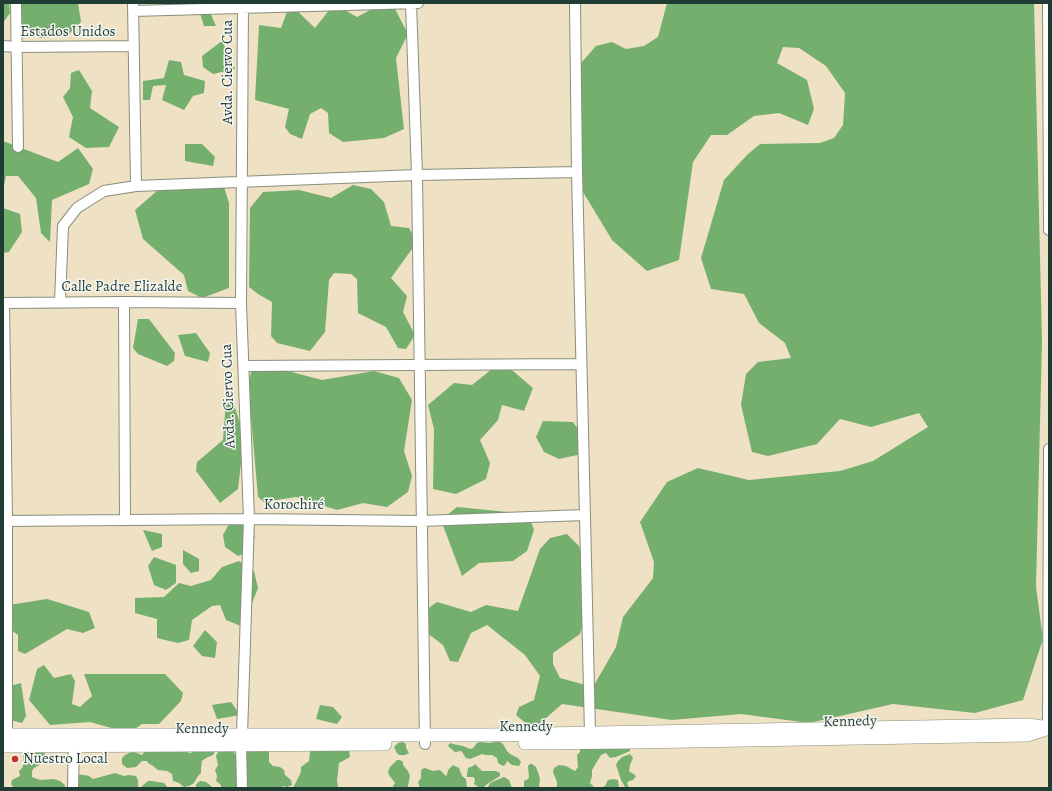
<!DOCTYPE html>
<html>
<head>
<meta charset="utf-8">
<style>
  body { margin:0 }
  #map { position:relative; width:1052px; height:791px; overflow:hidden; background:#efe1c4; font-family:Alegreya,serif }
  canvas { display:block }
  .frame { position:absolute; inset:0; border:4px solid #1f3d34; pointer-events:none }
</style>
</head>
<body>
<div id="map">
<canvas width="1052" height="791"></canvas>
<div class="frame"></div>
</div>
<script>
const c = document.querySelector('canvas').getContext('2d');
c.lineJoin = 'round';
function fill(path, color) {
  c.fillStyle = color;
  c.fill(path, 'evenodd');
}
function toPath(rows) {
  const path = new Path2D();
  for (const r of rows) {
    path.moveTo(r[0], r[1]);
    for (let i = 2; i < r.length; i += 2) path.lineTo(r[i], r[i + 1]);
  }
  return path;
}
function stroke(path, color, width, dash) {
  c.strokeStyle = color;
  c.lineWidth = width;
  c.lineCap = dash ? 'butt' : 'round';
  c.setLineDash(dash || []);
  c.stroke(path);
}
function write(font, color, halo, rows, align = 'center') {
  c.font = font + ' Alegreya,serif';
  c.lineWidth = 3;
  c.setLineDash([]);
  c.textBaseline = 'middle';
  c.strokeStyle = halo;
  c.fillStyle = color;
  for (const [text, x, y, turn = 0] of rows) {
    c.save();
    c.translate(x, y);
    c.rotate((+turn || 0) * Math.PI / 180);
    c.textAlign = isNaN(turn) ? turn : align;
    if (halo) c.strokeText(text, 0, 0);
    c.fillText(text, 0, 0);
    c.restore();
  }
}
const forest = toPath([
  [3,3,9,3,10,13,3,23],
  [13,3,78,3,81,22,69,34,40,38,15,23],
  [206,3,216,26,204,26,197,4],
  [667,3,1034,3,1042,341,1036,587,1043,639,1023,700,975,713,893,704,809,723,741,714,672,720,562,704,537,726,529,726,516,715,519,707,534,700,540,676,525,655,487,625,471,633,458,662,450,661,443,645,423,630,423,612,437,602,471,612,486,605,518,611,540,549,550,538,567,534,579,546,583,563,585,618,580,634,553,653,553,664,560,678,593,687,616,647,623,617,653,578,654,562,640,522,667,482,698,468,749,480,840,471,873,461,928,427,919,413,871,427,840,419,817,444,768,456,752,452,741,405,746,374,758,362,791,358,785,343,759,323,744,294,711,289,701,258,724,180,747,155,760,144,820,143,834,138,843,125,845,93,826,66,799,48,783,47,777,63,807,80,814,109,808,125,779,113,754,116,727,135,711,135,693,162,679,260,647,271,612,240,580,187,571,105,574,71,596,46,612,42,626,49,644,46,658,37],
  [290,4,315,28,334,4,357,17,376,7,394,7,408,34,396,58,404,129,384,138,343,142,329,133,328,113,321,108,310,114,302,139,290,134,285,127,289,109,255,100,259,25,281,28],
  [222,41,235,69,213,74,203,67,202,56],
  [169,60,181,62,184,75,205,81,204,93,193,96,184,110,162,100,166,85,153,86,150,100,143,100,143,81,164,78],
  [79,70,92,91,90,108,119,127,109,147,86,148,69,137,73,117,63,97,70,88,71,73],
  [3,141,58,162,78,148,93,169,89,184,52,200,50,242,41,233,36,198,18,176,6,176,3,191],
  [185,144,202,144,215,157,213,166,185,161],
  [353,185,371,189,384,202,391,226,409,228,417,242,391,278,407,296,403,312,415,335,406,349,398,348,386,327,358,313,357,279,351,274,334,273,329,280,325,332,310,351,277,343,271,336,272,302,258,294,249,287,250,208,263,192,299,190,331,198],
  [224,187,229,203,229,288,202,298,188,291,184,275,143,239,135,210,158,190],
  [3,208,20,214,22,232,9,252,3,253],
  [138,319,149,319,175,353,174,361,167,366,138,354,133,348],
  [196,333,210,353,208,362,185,356,178,335],
  [261,364,322,380,374,371,399,378,412,400,404,451,412,476,408,492,387,507,363,503,337,510,296,497,264,502,258,497,248,383,253,367],
  [497,365,506,365,533,388,524,411,502,405,498,420,480,440,490,463,486,479,456,494,433,489,434,429,428,405,454,383,472,385],
  [226,401,234,404,244,437,238,489,220,503,196,471,197,462,223,440],
  [543,421,573,422,583,436,582,454,559,459,544,452,536,437],
  [457,507,528,514,534,530,527,551,513,561,479,563,462,576,441,520],
  [238,521,255,536,250,552,238,556,225,547,223,535,230,522],
  [143,530,162,534,162,547,152,551],
  [183,550,199,559,199,571,191,573,183,564],
  [154,557,176,565,176,583,166,590,154,585,148,566],
  [239,561,254,571,258,588,243,627,226,620,220,605,212,606,192,620,189,640,178,643,157,638,157,619,135,613,135,598,164,597,179,583,191,586,211,580,222,567],
  [47,599,89,612,95,628,83,633,67,629,25,654,18,651,18,635,3,624,9,605],
  [205,630,217,642,215,658,202,656,193,646],
  [44,665,54,678,71,674,75,681,72,704,80,707,92,696,84,674,165,674,183,693,181,701,159,724,142,724,129,733,90,722,50,725,29,700,37,669],
  [21,683,26,716,22,723,6,719,7,687],
  [231,702,240,715,217,719,212,705],
  [320,705,333,707,342,717,337,724,316,719],
  [498,741,503,744,507,751,510,754,518,758,521,762,519,766,512,765,507,761,505,765,503,766,498,763,497,758,492,755,486,755,482,754,470,759,466,758,462,752,461,751,455,752,449,747,448,745,451,743,453,744,463,746,470,749,473,748,477,743,480,742,490,743],
  [631,741,630,751,616,757,610,758,606,753,601,755,592,770,592,776,590,783,594,787,597,788,557,788,557,782,553,772,554,768,559,765,566,766,575,771,578,767,577,755,580,752,580,748],
  [403,742,406,744,406,748,409,753,405,755,399,755,397,753,394,747,398,743],
  [314,745,349,750,350,757,339,763,337,781,338,788,293,788,301,772,301,767,309,761,310,752],
  [182,748,187,752,190,753,198,750,216,749,213,755,206,758,202,761,201,768,201,773,198,776,194,783,189,786,184,787,179,783,173,781,172,774,167,771,158,770,153,766,148,763,147,761,142,761,136,767,127,768,122,764,122,758,125,755,129,753,134,752,142,755,146,750],
  [225,749,234,752,237,759,243,776,247,769,245,751,269,751,269,762,273,766,280,767,284,770,285,775,291,780,292,785,287,787,283,786,281,788,222,788,220,784,216,781,217,776,215,770,218,765,216,756,219,750],
  [26,750,44,752,46,756,46,760,41,764,34,768,32,771,32,777,40,780,54,779,60,781,65,785,64,788,53,788,50,787,48,788,14,788,11,784,12,780,20,776,19,771,23,767,23,756],
  [630,754,633,758,630,765,629,771,636,776,633,780,629,781,627,783,629,788,625,787,621,780,616,765,618,761,622,757],
  [397,760,400,760,403,762,403,765,408,771,410,776,408,786,408,788,394,788,393,786,395,783,389,775,388,772,390,767],
  [475,764,482,771,496,771,500,773,500,776,487,784,483,788,480,788,474,784,475,779,473,777,467,777,467,775,468,768,473,766],
  [530,764,532,764,536,767,540,778,539,788,524,788,524,781,528,779,529,777,528,766],
  [453,765,459,768,462,776,466,779,467,788,420,788,418,782,421,778,421,772,422,769,425,768,433,771,440,770,446,776,447,775,448,770],
  [115,773,124,776,128,775,136,776,138,780,138,788,72,788,72,786,68,785,67,780,71,774,84,775,89,776,93,779],
  [504,777,509,780,512,788,488,787,490,783,499,779],
  [613,779,618,780,619,788,601,788,605,786,608,780],
  [148,781,152,781,164,783,168,788,143,788,142,786],
  [201,781,206,782,211,786,212,788,196,788,196,785,198,782]
]);
const minor = toPath([
  [16,3,18,147],
  [133,3,136,186],
  [411,3,417,175,425,744],
  [575,3,577,172,590,733],
  [1048,3,1049,230],
  [133,11,418,3],
  [3,46,17,47,134,46],
  [60,302,63,226,77,208,104,191,136,186,417,175,577,172],
  [124,302,125,520],
  [3,303,124,302,241,303],
  [4,303,7,521,7,741],
  [244,366,581,364],
  [3,521,249,519,421,521,585,515],
  [1048,728,1049,449],
  [73,788,74,739],
  [242,788,241,745,242,735,249,519,241,303,243,3]
]);
const major = toPath([
  [3,735,489,735,1028,725,1049,728],
  [525,743,635,742,1027,735,1046,729],
  [3,746,385,744]
]);
const markers = [
  [15,759,4,"#c8321e"]
];
const streetNames = [
  ["Estados Unidos",68,32],
  ["Avda. Ciervo Cua",228,72,-90],
  ["Calle Padre Elizalde",122,287],
  ["Avda. Ciervo Cua",229,396,-92],
  ["Korochiré",294,505],
  ["Kennedy",850,722,-1],
  ["Kennedy",526,727],
  ["Kennedy",202,729]
];
const poiNames = [
  ["Nuestro Local",23,759]
];
fill(forest, '#75af6e');
stroke(minor, '#878f7c', 12);
stroke(major, '#878f7c', 14);
stroke(minor, '#fff', 10);
stroke(major, '#fff', 13);
for (const [x, y, r, color] of markers) {
  const dot = new Path2D();
  dot.arc(x, y, r, 0, 2 * Math.PI);
  c.fillStyle = color;
  c.fill(dot);
  stroke(dot, '#f6f6f2', 1.5);
}
write('15px', '#1f3d34', '#f6f6f2', streetNames);
write('15px', '#1f3d34', '#f6f6f2', poiNames, 'left');
</script>
</body>
</html>
